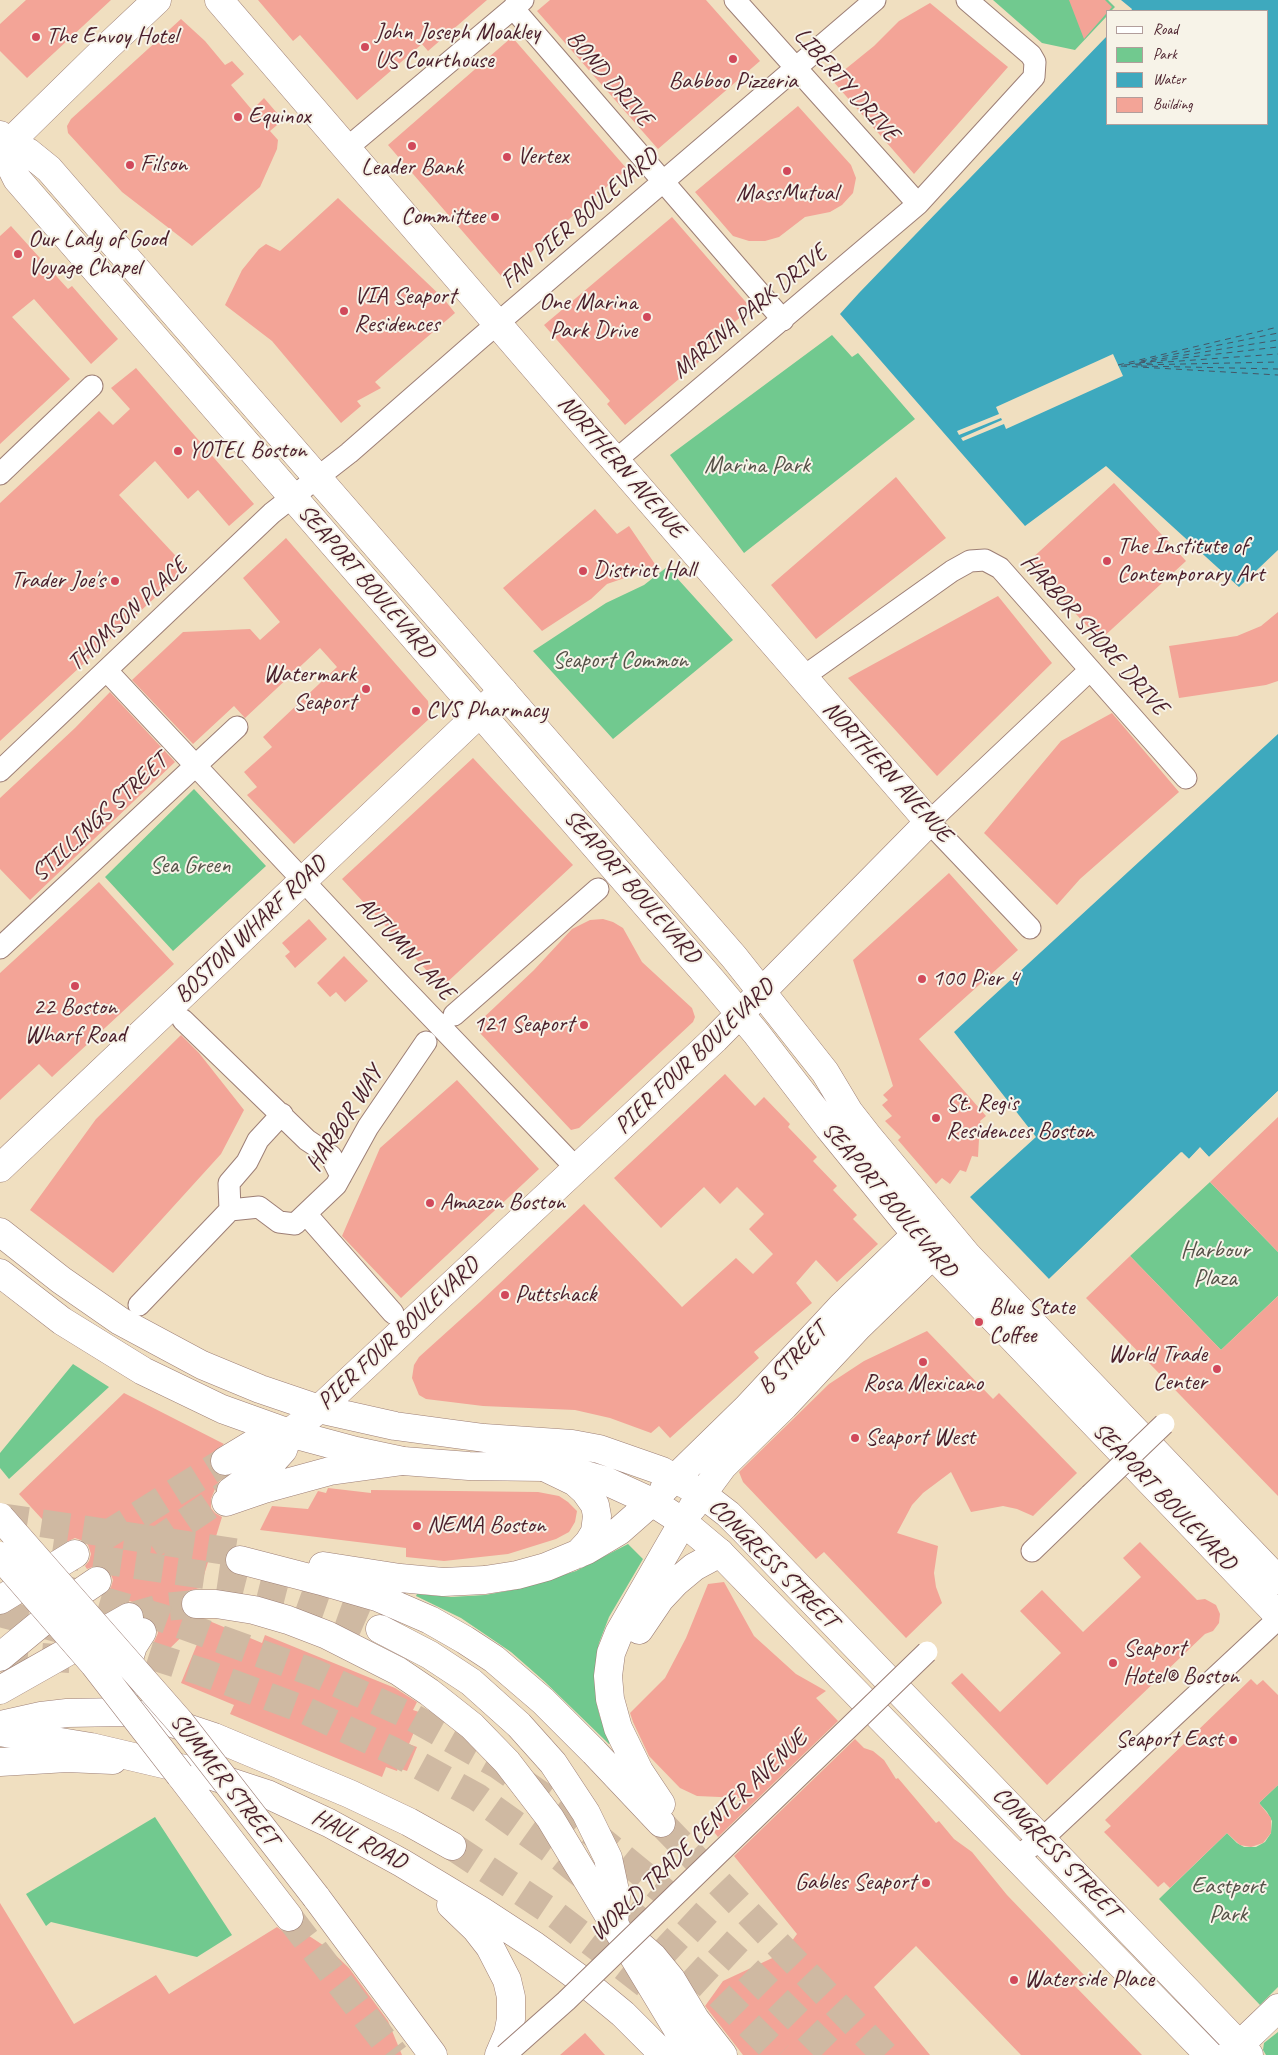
<!DOCTYPE html>
<html>
<head>
<meta charset="utf-8">
<style>
  body { margin:0 }
  #map { position:relative; width:1278px; height:2055px; overflow:hidden; background:#f0dfc0; font-family:Caveat,sans-serif }
  canvas { display:block }
  .legend { position:absolute; left:1106px; top:10px; width:162px; height:115px; box-sizing:border-box; background:#f7f3e8; border:1px solid #b29e9c; margin:0; padding:6px 9px; list-style:none; font-size:15px; color:#4a1f2b }
  .legend li { display:flex; align-items:center; gap:10px; height:25px }
  .legend b { width:25px; border:1px solid #b29e9c }
</style>
</head>
<body>
<div id="map">
<canvas width="1278" height="2055"></canvas>
<ul class="legend">
<li><b style="height:6px;background:#fff"></b>Road</li>
<li><b style="height:14px;background:#71c98f"></b>Park</li>
<li><b style="height:14px;background:#3ea9be"></b>Water</li>
<li><b style="height:14px;background:#f3a497"></b>Building</li>
</ul>
</div>
<script>
const c = document.querySelector('canvas').getContext('2d');
c.lineJoin = 'round';
function fill(path, color) {
  c.fillStyle = color;
  c.fill(path, 'evenodd');
}
function toPath(rows) {
  const path = new Path2D();
  for (const r of rows) {
    path.moveTo(r[0], r[1]);
    for (let i = 2; i < r.length; i += 2) path.lineTo(r[i], r[i + 1]);
  }
  return path;
}
function stroke(path, color, width, dash) {
  c.strokeStyle = color;
  c.lineWidth = width;
  c.lineCap = dash ? 'butt' : 'round';
  c.setLineDash(dash || []);
  c.stroke(path);
}
function write(font, color, halo, rows, align = 'center') {
  c.font = font + ' Caveat,sans-serif';
  c.lineWidth = 4;
  c.setLineDash([]);
  c.textBaseline = 'middle';
  c.strokeStyle = halo;
  c.fillStyle = color;
  for (const [text, x, y, turn = 0] of rows) {
    c.save();
    c.translate(x, y);
    c.rotate((+turn || 0) * Math.PI / 180);
    c.textAlign = isNaN(turn) ? turn : align;
    if (halo) c.strokeText(text, 0, 0);
    c.fillText(text, 0, 0);
    c.restore();
  }
}
const green = toPath([
  [993,0,1108,0,1115,7,1111,11,1107,11,1107,16,1075,50,1042,43],
  [832,335,852,357,858,353,915,419,744,553,670,455],
  [667,567,733,640,613,739,533,651,606,603,644,585],
  [194,789,266,866,173,951,105,877],
  [1210,1182,1278,1252,1278,1296,1221,1350,1130,1256],
  [73,1364,109,1387,9,1479,0,1468,0,1453],
  [628,1544,643,1559,609,1617,599,1643,596,1657,596,1701,600,1717,611,1742,609,1744,544,1681,511,1652,461,1618,416,1596,417,1594,451,1597,485,1595,518,1589,576,1571],
  [1278,1785,1278,1987,1260,2005,1159,1899,1227,1833,1237,1843,1244,1847,1256,1847,1265,1842,1271,1833,1272,1821,1267,1812,1259,1803],
  [155,1817,232,1935,197,1957,51,1922,46,1926,26,1894],
  [1278,2032,1278,2055,1266,2055,1263,2050,1264,2043]
]);
const water = toPath([
  [1121,0,1278,0,1278,550,1239,587,1106,466,1025,526,840,314,859,293,1107,36,1107,124,1267,124,1267,11,1131,11,1132,9],
  [1278,734,1278,1091,1209,1157,1200,1148,1189,1159,1181,1152,1049,1279,970,1197,1036,1137,954,1032]
]);
const pier = toPath([
  [1113,354,1123,376,1006,429,1004,424,963,441,961,438,1002,420,1001,418,959,435,957,431,999,414,996,407],
  [1278,1091,1278,1095,1211,1159,1208,1159,1200,1151,1189,1161,1182,1156,1051,1281,1047,1281,1182,1152,1189,1159,1200,1147,1209,1157]
]);
const ferry = toPath([
  [1141,361,1278,333],
  [1139,363,1278,347],
  [1129,364,1278,340],
  [1118,365,1278,327],
  [1124,365,1278,354],
  [1136,365,1278,362],
  [1121,366,1278,375],
  [1141,366,1278,369]
]);
const building = toPath([
  [26,0,111,0,27,78,0,51,0,24],
  [258,0,487,0,428,51,422,44,357,100,300,35,293,41],
  [550,0,706,0,760,61,658,149,537,11],
  [1069,0,1105,0,1112,7,1084,39],
  [930,3,1008,67,914,174,832,80,874,46,899,21],
  [181,19,205,41,225,65,232,61,244,74,231,85,252,110,264,98,283,120,270,131,278,140,277,149,260,187,192,246,122,192,68,133,67,126,71,119],
  [512,37,627,169,502,277,388,145],
  [798,106,851,165,856,178,853,193,842,205,830,212,805,217,779,237,765,241,749,241,733,236,695,192],
  [338,198,444,299,455,313,375,382,381,388,357,401,361,406,341,423,272,341,225,305,242,270,259,249,266,244,280,251],
  [672,217,751,308,695,356,700,361,625,425,607,404,610,401,544,325],
  [11,226,68,289,72,286,118,339,91,364,34,299,12,317,70,379,0,444,0,236],
  [136,368,254,504,229,526,198,490,188,499,155,461,119,495,187,568,0,741,0,503,99,411,113,425,130,409,111,388],
  [896,477,946,538,816,639,771,585],
  [1114,483,1186,561,1100,640,1028,562],
  [595,509,617,534,629,526,657,567,607,584,591,599,542,631,503,588],
  [286,538,428,701,430,718,294,844,247,795,257,787,244,772,272,747,263,737,337,667,320,648,245,718,234,706,193,744,132,680,183,632,250,629,260,640,280,622,243,578],
  [998,596,1052,663,937,776,848,678],
  [1278,612,1278,681,1266,685,1179,698,1169,646,1237,636,1261,626],
  [110,692,175,762,30,900,0,869,0,798,75,728],
  [1112,713,1179,792,1080,879,1057,905,984,833,1061,741],
  [473,758,573,865,442,987,342,879],
  [949,873,1018,950,919,1039,986,1116,980,1121,985,1138,979,1139,978,1157,972,1156,966,1172,960,1170,950,1184,942,1178,936,1184,898,1140,901,1137,885,1121,892,1116,882,1105,888,1100,883,1095,893,1086,853,960],
  [99,882,174,964,52,1077,39,1064,0,1100,0,973],
  [309,919,327,939,295,968,285,956,290,952,282,943],
  [603,919,613,922,623,928,642,962,692,1008,695,1017,693,1022,579,1128,571,1130,479,1032,478,1026,480,1021,534,970,572,929,590,920],
  [344,956,368,981,345,1002,336,992,330,997,317,983],
  [181,1035,199,1053,244,1110,221,1154,113,1273,30,1210,96,1119],
  [725,1074,755,1106,764,1097,790,1124,788,1127,817,1157,813,1161,837,1186,833,1190,857,1215,853,1219,878,1244,837,1282,816,1260,796,1283,812,1303,754,1352,759,1358,670,1438,659,1426,651,1433,610,1418,575,1410,483,1406,426,1399,419,1395,412,1378,414,1365,419,1357,480,1302,584,1204,682,1307,736,1258,753,1274,773,1254,749,1229,764,1214,737,1187,720,1204,704,1187,661,1228,614,1178],
  [457,1080,539,1169,401,1298,342,1236,380,1148],
  [1278,1117,1278,1252,1210,1182],
  [1130,1256,1221,1350,1278,1296,1278,1496,1086,1298],
  [927,1331,993,1399,999,1393,1077,1473,1033,1516,1017,1509,1003,1506,971,1512,951,1472,923,1493,912,1505,897,1533,938,1546,934,1573,936,1587,942,1603,906,1638,824,1552,816,1559,743,1482,739,1472,829,1384,864,1361],
  [124,1393,224,1444,212,1453,209,1461,212,1469,217,1474,224,1476,217,1484,211,1499,211,1508,215,1513,222,1517,200,1588,188,1591,182,1597,180,1604,182,1611,188,1617,199,1620,163,1655,153,1644,158,1633,156,1625,151,1619,145,1617,142,1609,137,1604,130,1601,118,1605,107,1592,111,1587,113,1580,110,1572,103,1567,95,1566,87,1569,85,1566,89,1561,91,1554,88,1545,83,1541,75,1538,64,1543,19,1494],
  [328,1488,371,1493,371,1490,538,1492,559,1496,568,1502,577,1511,575,1522,569,1532,556,1539,508,1554,444,1561,406,1557,406,1548,260,1530,272,1506,308,1509,318,1491,326,1493],
  [1140,1542,1197,1600,1205,1599,1216,1605,1220,1614,1219,1623,1213,1631,1205,1634,1047,1785,951,1683,962,1673,1000,1712,1061,1653,1020,1611,1042,1590,1083,1632,1141,1577,1123,1558],
  [724,1582,754,1636,796,1674,826,1691,816,1698,838,1721,718,1837,711,1828,742,1798,697,1796,680,1788,649,1756,633,1722,630,1713,665,1678,686,1638,708,1584],
  [207,1620,262,1643,265,1635,395,1688,417,1702,413,1710,422,1713,409,1744,417,1747,407,1771,398,1768,397,1771,386,1767,382,1777,230,1714,234,1705,181,1683],
  [1251,1679,1257,1685,1263,1680,1278,1695,1278,1785,1259,1803,1271,1818,1271,1833,1263,1843,1251,1847,1240,1845,1227,1833,1170,1888,1164,1882,1158,1887,1104,1832,1111,1826,1105,1820],
  [855,1739,864,1748,873,1751,884,1760,896,1779,898,1778,936,1823,939,1821,954,1839,972,1852,1007,1895,1084,1975,1074,1985,1142,2055,1021,2055,916,1946,874,1987,930,2055,743,2055,705,2006,723,1981,783,1953,797,1934,734,1856],
  [0,1903,74,2024,156,1975,169,1994,277,1927,284,1932,291,1932,300,1930,329,1949,349,1968,388,2021,402,2055,0,2055],
  [585,2033,605,2055,560,2055]
]);
const primaryTunnel = toPath([
  [129,1617,164,1607,196,1604],
  [289,1917,395,2055]
]);
const highwayTunnel = toPath([
  [0,1517,240,1553],
  [103,1537,225,1461],
  [151,1545,228,1493],
  [52,1553,226,1578,293,1595,341,1612,380,1629],
  [60,1588,162,1618,317,1674,410,1716,498,1765,578,1821,662,1890,745,1967,833,2055],
  [0,1613,60,1629],
  [109,1642,202,1672,302,1709,393,1751,477,1797,554,1852,637,1919,719,1995,779,2055],
  [0,1654,71,1659],
  [661,1823,885,2055],
  [452,1846,556,1915,652,1989]
]);
const street = toPath([
  [735,0,918,204],
  [513,8,783,320],
  [347,148,523,0],
  [616,460,918,204,1034,77,1035,62,1031,55,967,0],
  [0,474,92,386],
  [107,671,398,982,577,1169],
  [803,677,952,571,970,561,985,560,1000,568,1186,778],
  [0,771,272,513,349,453,477,341,875,0],
  [1030,928,929,822,1090,670],
  [0,948,237,727],
  [454,1015,598,889],
  [183,1020,307,1140,331,1156,341,1176],
  [230,1210,229,1183,247,1162,258,1140,282,1114],
  [306,1214,393,1313],
  [139,1305,230,1210,259,1207,279,1222,295,1224,336,1185,368,1127,426,1042],
  [1032,1551,1090,1495],
  [1016,1857,1042,1839,1278,1619]
]);
const secondary = toPath([
  [219,0,600,443,929,822,715,1039,319,1409,289,1433],
  [8,144,107,47,157,0],
  [0,1168,503,691],
  [0,1232,61,1280,120,1321,202,1365,260,1389,319,1409,395,1426,484,1438,572,1444,599,1449,662,1471,702,1494,728,1514,744,1530,1249,2055],
  [0,1273,62,1321,143,1371,222,1409,289,1433,356,1451,403,1461,469,1466,544,1467,568,1470,606,1481,652,1502,683,1522,720,1553,1209,2055],
  [664,1489,747,1408,842,1306,933,1218],
  [692,1508,723,1466,784,1406,858,1327,950,1238]
]);
const primary = toPath([
  [0,135,8,144,28,152,49,169,734,957,825,1072,849,1112,867,1135,967,1255,1278,1580],
  [8,144,12,169,17,179,714,983,756,1033,829,1128,932,1254,1278,1615],
  [196,1604,216,1604,254,1610,288,1620,327,1635,398,1671,429,1692,472,1726,507,1762,550,1818,693,2055],
  [0,1690,129,1617],
  [0,1762,67,1758,113,1760],
  [180,1775,289,1917],
  [212,1776,267,1794,329,1823,402,1863,480,1910,535,1946,583,1981,623,2014,664,2055],
  [316,1897,433,2055],
  [451,1905,476,1929,490,1947,507,1980,511,1997,511,2019,508,2034,499,2055],
  [637,1943,653,1957,671,1979,695,2019,723,2055],
  [1229,2055,1278,2008]
]);
const highway = toPath([
  [225,1461,258,1441,269,1436,289,1433,283,1450,274,1460,231,1491],
  [544,1467,575,1482,585,1491,595,1505,597,1516,595,1532,589,1542,578,1554],
  [226,1502,264,1489,330,1471,403,1461],
  [240,1560,325,1582,377,1597,430,1620,465,1640,494,1659,543,1701,594,1752,661,1823],
  [323,1566,400,1578,443,1582,485,1580,517,1575,546,1567,587,1550,619,1531,652,1502],
  [0,1600,75,1554],
  [380,1629,430,1655,471,1682,519,1725,553,1763,586,1813,608,1858,616,1896,614,1925],
  [639,1630,660,1599,676,1582,694,1567,720,1553],
  [0,1657,69,1600,97,1581],
  [131,1683,128,1673,129,1659,133,1646,142,1632],
  [0,1725,41,1716,67,1713,124,1712,154,1717,214,1737,350,1794,409,1822,452,1846],
  [0,1732,91,1747,193,1771],
  [661,1804,639,1771,618,1728,610,1699,608,1676,611,1653,619,1633,683,1522]
]);
const streetBridge = toPath([
  [1090,1495,1164,1424],
  [505,2055,566,2001,927,1652]
]);
const primaryBridge = toPath([
  [0,1517,180,1722,316,1897],
  [0,1556,94,1664,180,1775]
]);
const markers = [
  [36,37,5,"#d1495b"],
  [365,47,5,"#d1495b"],
  [733,59,5,"#d1495b"],
  [238,117,5,"#d1495b"],
  [412,146,5,"#d1495b"],
  [507,157,5,"#d1495b"],
  [130,165,5,"#d1495b"],
  [787,171,5,"#d1495b"],
  [495,217,5,"#d1495b"],
  [18,254,5,"#d1495b"],
  [344,311,5,"#d1495b"],
  [647,317,5,"#d1495b"],
  [178,451,5,"#d1495b"],
  [1107,561,5,"#d1495b"],
  [583,571,5,"#d1495b"],
  [115,581,5,"#d1495b"],
  [366,689,5,"#d1495b"],
  [416,711,5,"#d1495b"],
  [922,979,5,"#d1495b"],
  [75,986,5,"#d1495b"],
  [584,1025,5,"#d1495b"],
  [936,1118,5,"#d1495b"],
  [430,1203,5,"#d1495b"],
  [505,1295,5,"#d1495b"],
  [979,1322,5,"#d1495b"],
  [923,1362,5,"#d1495b"],
  [1217,1369,5,"#d1495b"],
  [855,1438,5,"#d1495b"],
  [417,1526,5,"#d1495b"],
  [1113,1663,5,"#d1495b"],
  [1233,1740,5,"#d1495b"],
  [926,1883,5,"#d1495b"],
  [1014,1980,5,"#d1495b"]
];
const poiNames = [
  ["John Joseph Moakley",375,33],
  ["US Courthouse",375,61],
  ["The Envoy Hotel",46,37],
  ["Babboo Pizzeria",733,82,"center"],
  ["Equinox",248,117],
  ["Vertex",517,157],
  ["Filson",140,165],
  ["Leader Bank",412,168,"center"],
  ["MassMutual",787,194,"center"],
  ["Committee",485,217,"right"],
  ["Our Lady of Good",28,240],
  ["Voyage Chapel",28,268],
  ["VIA Seaport",354,297],
  ["Residences",354,325],
  ["One Marina",637,303,"right"],
  ["Park Drive",637,331,"right"],
  ["YOTEL Boston",188,451],
  ["The Institute of",1117,547],
  ["Contemporary Art",1117,575],
  ["District Hall",593,571],
  ["Trader Joe's",105,581,"right"],
  ["Watermark",356,675,"right"],
  ["Seaport",356,703,"right"],
  ["CVS Pharmacy",426,711],
  ["100 Pier 4",932,979],
  ["22 Boston",75,1008,"center"],
  ["Wharf Road",75,1036,"center"],
  ["121 Seaport",574,1025,"right"],
  ["St. Regis",946,1104],
  ["Residences Boston",946,1132],
  ["Amazon Boston",440,1203],
  ["Puttshack",515,1295],
  ["Blue State",989,1308],
  ["Coffee",989,1336],
  ["World Trade",1207,1355,"right"],
  ["Center",1207,1383,"right"],
  ["Rosa Mexicano",923,1384,"center"],
  ["Seaport West",865,1438],
  ["NEMA Boston",427,1526],
  ["Seaport",1123,1649],
  ["Hotel® Boston",1123,1677],
  ["Seaport East",1223,1740,"right"],
  ["Gables Seaport",916,1883,"right"],
  ["Waterside Place",1024,1980]
];
const streetNames = [
  ["BOND DRIVE",609,79,49],
  ["LIBERTY DRIVE",846,85,48],
  ["FAN PIER BOULEVARD",580,219,-41],
  ["MARINA PARK DRIVE",750,312,-40],
  ["NORTHERN AVENUE",621,467,49],
  ["SEAPORT BOULEVARD",366,582,49],
  ["THOMSON PLACE",128,615,-43],
  ["HARBOR SHORE DRIVE",1094,635,48],
  ["NORTHERN AVENUE",887,772,48],
  ["STILLINGS STREET",100,818,-43],
  ["SEAPORT BOULEVARD",632,887,49],
  ["BOSTON WHARF ROAD",251,930,-44],
  ["AUTUMN LANE",405,949,47],
  ["PIER FOUR BOULEVARD",695,1057,-44],
  ["HARBOR WAY",345,1119,-57],
  ["SEAPORT BOULEVARD",889,1200,50],
  ["PIER FOUR BOULEVARD",399,1334,-43],
  ["B STREET",793,1359,-47],
  ["SEAPORT BOULEVARD",1164,1497,46],
  ["CONGRESS STREET",773,1564,45],
  ["SUMMER STREET",224,1780,52],
  ["WORLD TRADE CENTER AVENUE",699,1836,-44],
  ["HAUL ROAD",359,1840,28],
  ["CONGRESS STREET",1056,1853,46]
];
const parkNames = [
  ["Marina Park",757,466],
  ["Seaport Common",620,661],
  ["Sea Green",190,866],
  ["Harbour",1215,1251],
  ["Plaza",1215,1279],
  ["Eastport",1228,1887],
  ["Park",1228,1915]
];
fill(green, '#71c98f');
fill(water, '#3ea9be');
fill(pier, '#f0dfc0');
stroke(ferry, '#455666', 1, [6, 5]);
fill(building, '#f3a497');
stroke(primaryTunnel, '#cfb9a2', 28, [28, 14]);
stroke(highwayTunnel, '#cfb9a2', 28, [28, 14]);
stroke(street, '#9d7f76', 23);
stroke(secondary, '#9d7f76', 29);
stroke(primary, '#9d7f76', 29);
stroke(highway, '#9d7f76', 29);
stroke(street, '#fff', 21);
stroke(secondary, '#fff', 28);
stroke(primary, '#fff', 28);
stroke(highway, '#fff', 28);
stroke(streetBridge, '#9d7f76', 23, []);
stroke(primaryBridge, '#9d7f76', 29, []);
stroke(streetBridge, '#fff', 21);
stroke(primaryBridge, '#fff', 28);
for (const [x, y, r, color] of markers) {
  const dot = new Path2D();
  dot.arc(x, y, r, 0, 2 * Math.PI);
  c.fillStyle = color;
  c.fill(dot);
  stroke(dot, '#f7f3e8', 2);
}
write('24px', '#4a1f2b', '#f7f3e8', poiNames, 'left');
write('24px', '#4a1f2b', '#f7f3e8', streetNames);
write('24px', '#565249', '#f7f3e8', parkNames);
</script>
</body>
</html>
